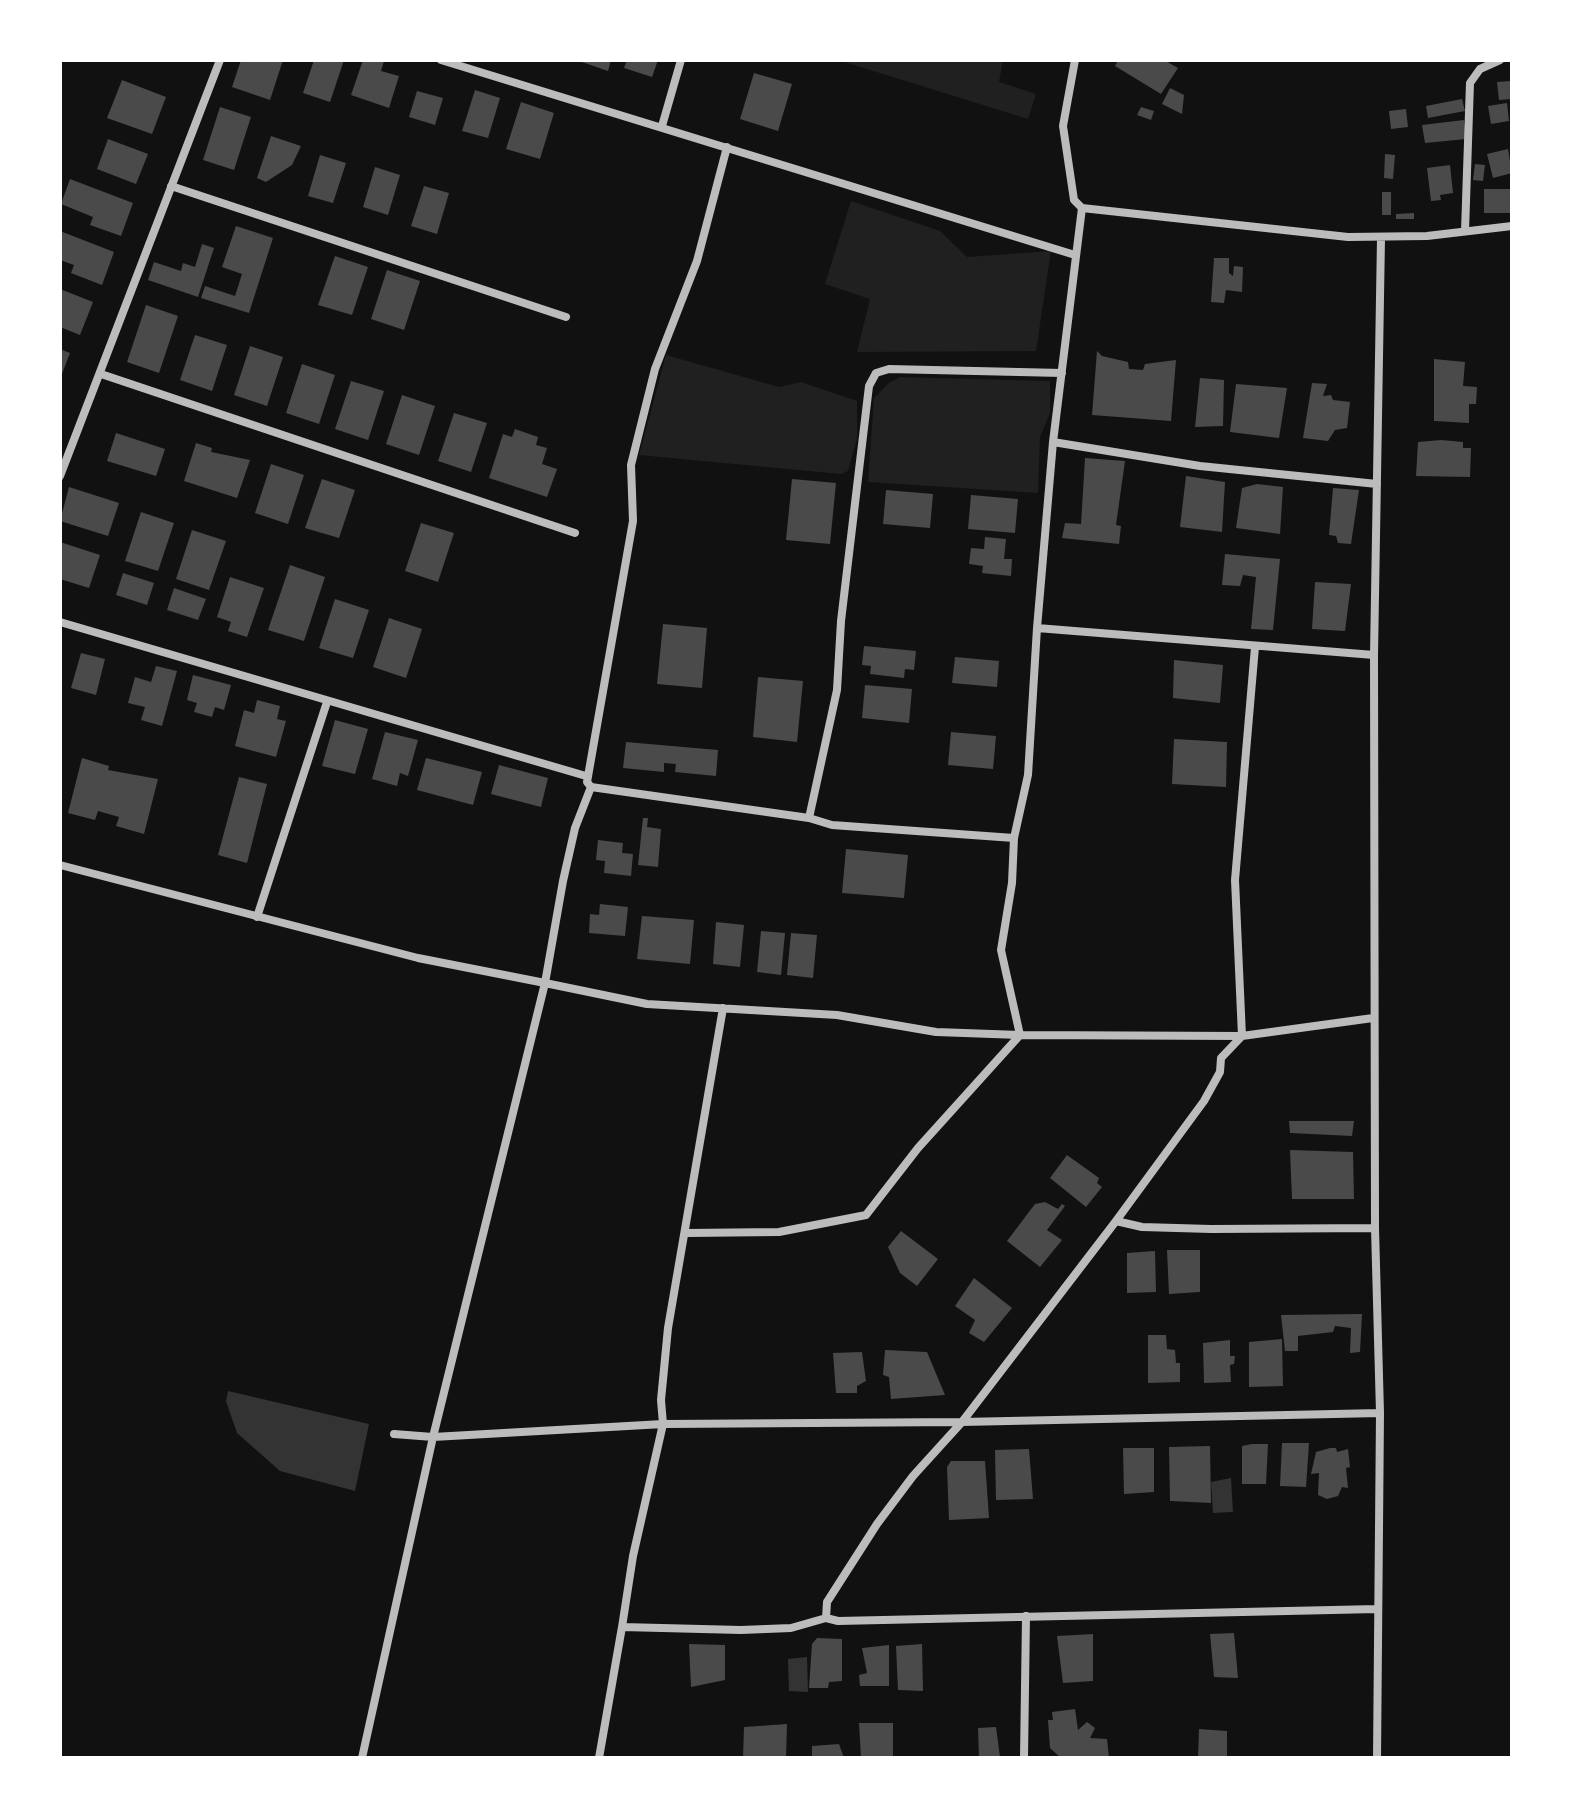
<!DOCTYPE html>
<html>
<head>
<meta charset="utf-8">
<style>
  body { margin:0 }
  #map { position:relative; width:1572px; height:1818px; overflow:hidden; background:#111; font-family:Raleway,sans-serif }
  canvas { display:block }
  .frame { position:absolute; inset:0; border:62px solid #fff; pointer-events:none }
</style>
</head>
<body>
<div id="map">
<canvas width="1572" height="1818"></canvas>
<div class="frame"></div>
</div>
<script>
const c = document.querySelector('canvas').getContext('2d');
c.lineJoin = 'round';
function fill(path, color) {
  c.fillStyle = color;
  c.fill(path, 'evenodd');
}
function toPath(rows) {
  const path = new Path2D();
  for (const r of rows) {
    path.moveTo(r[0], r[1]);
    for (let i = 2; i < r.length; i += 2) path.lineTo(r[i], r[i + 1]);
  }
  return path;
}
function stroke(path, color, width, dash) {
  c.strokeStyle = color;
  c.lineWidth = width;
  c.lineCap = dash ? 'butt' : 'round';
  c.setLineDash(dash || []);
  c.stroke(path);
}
const green = toPath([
  [838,60,1003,60,999,82,1036,94,1028,119],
  [851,201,940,231,967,257,1051,251,1036,351,857,352,870,299,825,284],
  [666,355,779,387,801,382,857,401,857,439,848,471,841,474,639,455],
  [900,377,1050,381,1050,413,1040,437,1038,493,868,482,874,398,889,383]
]);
const water = toPath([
  [228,1391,369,1424,355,1491,280,1471,237,1433,226,1401],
  [1231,1478,1233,1512,1213,1513,1211,1482],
  [807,1657,808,1692,789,1691,788,1659]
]);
const building = toPath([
  [241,60,283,60,270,100,232,87],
  [314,60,344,60,330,102,303,93],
  [363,60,384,61,381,71,399,76,389,108,351,95],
  [576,60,611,60,608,71],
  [627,60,658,60,652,77,624,68],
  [1118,60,1164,60,1178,68,1161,94,1115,66],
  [754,73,792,84,778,131,740,119],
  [122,80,166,97,152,134,107,118],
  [1510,81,1511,99,1499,100,1497,82],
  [1170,88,1184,95,1182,114,1162,104],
  [475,90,500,98,488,138,462,131],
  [417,91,443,98,435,125,409,117],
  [1462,99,1465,111,1428,118,1426,106],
  [521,102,554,113,540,159,506,149],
  [1507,103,1509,121,1491,124,1488,106],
  [220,107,251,117,234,170,203,160],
  [1141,107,1154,111,1151,120,1137,115],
  [1406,109,1408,127,1391,129,1389,111],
  [1464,120,1466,139,1425,143,1422,125],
  [271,136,301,146,292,165,266,182,257,178],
  [108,139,148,154,136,184,97,169],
  [1508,149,1512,173,1493,178,1487,154],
  [1385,154,1395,155,1393,179,1384,178],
  [320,155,346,163,333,203,308,196],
  [1475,164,1485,165,1483,181,1473,180],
  [1450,165,1453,193,1440,195,1441,200,1431,201,1427,168],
  [375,167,400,175,388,215,363,207],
  [70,179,133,203,121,236,90,225,93,217,61,204],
  [424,186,449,193,437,234,411,226],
  [1484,189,1512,189,1512,213,1484,213],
  [1382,192,1391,192,1391,215,1382,215],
  [1414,213,1414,219,1396,219,1396,214],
  [236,226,273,238,249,313,201,298,205,286,235,296,242,274,222,267],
  [60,231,114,252,102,285,71,273,74,265,60,260],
  [202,244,214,248,198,297,148,280,154,262,181,271,183,263,195,267],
  [335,256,368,267,352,315,318,305],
  [1214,258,1229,258,1229,273,1233,276,1234,266,1243,267,1242,292,1226,290,1224,303,1211,302],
  [387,270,420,281,404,330,371,319],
  [60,289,93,302,80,335,60,327],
  [146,305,178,316,159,373,127,362],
  [195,335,227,345,212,391,180,380],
  [250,346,283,357,267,406,234,395],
  [60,349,70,353,60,379],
  [1097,351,1102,356,1128,362,1129,369,1143,370,1145,364,1176,360,1171,421,1092,415],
  [1434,359,1465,362,1463,386,1477,387,1476,404,1469,404,1469,423,1434,421],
  [302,364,335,375,319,424,286,413],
  [1200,378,1224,380,1223,426,1195,427],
  [351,381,384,391,368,440,335,429],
  [1312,383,1327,384,1323,396,1331,395,1333,400,1350,402,1347,428,1335,430,1328,441,1303,438],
  [1236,384,1287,388,1279,438,1230,432],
  [402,395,435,406,419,455,386,444],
  [454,413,487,423,471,472,438,461],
  [515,429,538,437,536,445,547,448,542,464,557,469,547,497,489,478,503,434,512,437],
  [116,433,165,449,156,476,107,461],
  [1441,440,1463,442,1463,448,1471,448,1470,477,1416,476,1418,442],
  [196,443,212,448,211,452,250,460,237,498,184,481],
  [1085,458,1125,461,1116,525,1121,526,1119,544,1062,538,1065,523,1081,524],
  [271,464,304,475,288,524,255,513],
  [1186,476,1225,482,1222,532,1180,527],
  [322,479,355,490,339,538,305,528],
  [792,479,836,483,830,544,786,540],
  [1257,484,1283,487,1280,534,1236,528,1242,488],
  [69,487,119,503,108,536,60,521],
  [1333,488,1359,490,1351,544,1338,543,1336,536,1329,535],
  [886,490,933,494,930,528,883,524],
  [971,495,1018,499,1015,533,968,529],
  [141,512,174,523,158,571,125,561],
  [421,523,454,533,438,582,405,571],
  [192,530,226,541,209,590,176,579],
  [985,537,1006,539,1004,559,1012,559,1011,576,982,573,983,566,969,564,971,548,984,549],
  [60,542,100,555,89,588,60,579],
  [1225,554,1280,559,1273,630,1251,629,1256,577,1243,575,1240,586,1222,585],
  [290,565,325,577,304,641,268,630],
  [123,573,154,583,147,605,116,595],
  [230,577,264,588,247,637,228,631,231,622,217,617],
  [1315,582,1351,584,1345,631,1312,629],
  [174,588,206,599,198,620,167,610],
  [335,599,369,610,353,658,319,648],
  [389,618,422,629,406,678,373,667],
  [663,624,707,628,702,688,657,684],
  [864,646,916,651,914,670,905,669,904,678,870,674,871,666,862,665],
  [81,653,105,659,96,695,71,688],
  [955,657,999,661,997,687,952,683],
  [1174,660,1223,665,1220,703,1173,698],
  [156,666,177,671,162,726,141,720,145,707,128,703,135,677,151,682],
  [193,675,231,685,224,710,215,707,212,717,194,712,197,703,187,700],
  [758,677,803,681,797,742,753,737],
  [865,685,912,689,909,723,862,718],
  [257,700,280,706,277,719,286,721,276,757,235,746,244,710,254,713],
  [335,720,368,729,355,774,322,766],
  [385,732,418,740,408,776,400,773,397,786,372,779],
  [951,732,996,736,993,769,948,765],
  [1174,739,1227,742,1226,787,1172,784],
  [626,742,718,750,716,776,675,772,676,764,664,763,664,772,623,768],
  [82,758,109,766,108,770,158,779,144,834,116,826,119,817,98,811,95,820,68,813],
  [426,758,482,772,473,805,417,790],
  [499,765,548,778,541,807,491,794],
  [239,777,267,784,247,863,218,855],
  [643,818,648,818,647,827,661,829,658,867,638,865],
  [598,840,623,843,622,853,633,854,631,876,604,873,605,861,596,860],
  [846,849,908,855,904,898,842,893],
  [600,904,628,907,625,936,589,933,590,914,599,915],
  [642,916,694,920,690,964,637,959],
  [716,922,744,925,740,967,713,964],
  [761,931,785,933,781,975,757,972],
  [791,933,817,935,813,978,787,975],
  [1289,1121,1354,1121,1352,1136,1290,1133],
  [1290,1150,1353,1152,1354,1199,1292,1199],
  [1067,1155,1099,1178,1097,1183,1102,1187,1086,1207,1050,1178],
  [1045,1202,1058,1209,1062,1204,1065,1206,1047,1230,1062,1240,1040,1267,1007,1241,1035,1204],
  [901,1231,938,1259,917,1286,900,1273,888,1247],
  [1167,1250,1200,1250,1200,1292,1169,1294],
  [1155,1251,1156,1292,1127,1293,1127,1253],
  [974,1278,1012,1308,984,1342,969,1333,975,1320,955,1306],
  [1362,1314,1360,1352,1350,1353,1351,1328,1335,1326,1333,1332,1298,1336,1298,1351,1285,1351,1281,1315],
  [1148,1335,1166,1335,1167,1349,1175,1350,1176,1363,1180,1363,1180,1382,1148,1383],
  [1282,1339,1283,1386,1249,1387,1249,1342],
  [1230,1340,1230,1356,1235,1356,1234,1364,1230,1365,1231,1382,1204,1383,1203,1343],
  [885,1350,927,1352,945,1395,891,1399,889,1377,883,1375],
  [862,1352,866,1381,857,1386,857,1393,836,1393,833,1353],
  [1282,1443,1309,1443,1306,1487,1280,1486],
  [1252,1444,1268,1444,1266,1484,1242,1484,1242,1446],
  [1210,1446,1211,1503,1170,1501,1169,1447],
  [1123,1448,1154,1448,1154,1492,1124,1494],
  [1330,1448,1336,1448,1337,1452,1348,1449,1350,1467,1346,1468,1348,1488,1342,1487,1338,1496,1327,1499,1318,1495,1319,1473,1311,1474,1316,1452],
  [1029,1449,1033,1499,996,1500,995,1450],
  [951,1461,985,1461,989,1518,949,1520,947,1467],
  [1234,1633,1238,1678,1214,1677,1210,1634],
  [1093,1634,1093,1681,1063,1683,1057,1636],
  [817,1638,842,1639,842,1681,829,1682,828,1688,809,1688,812,1644],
  [689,1644,725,1645,725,1680,691,1687],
  [922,1644,923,1691,898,1690,896,1646],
  [889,1645,889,1686,860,1686,859,1675,867,1673,862,1648],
  [1075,1709,1078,1730,1087,1722,1095,1728,1090,1738,1107,1739,1109,1758,1061,1758,1050,1748,1048,1720,1053,1720,1052,1712],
  [859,1723,893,1723,893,1758,861,1758],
  [787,1724,786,1758,743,1758,744,1727],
  [996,1727,1000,1757,979,1758,978,1728],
  [1199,1729,1227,1731,1227,1758,1198,1758],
  [839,1744,844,1758,812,1758,812,1746]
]);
const minor = toPath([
  [441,60,1075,255],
  [1075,60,1063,126,1074,200,1082,208,1348,237,1427,236,1512,226],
  [662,126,681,60],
  [171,186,566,317],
  [1465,231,1470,83,1480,69,1500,60],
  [101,374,575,533],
  [1053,442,1200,466,1377,484],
  [60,476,220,60],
  [60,622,586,776],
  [1037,628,1053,442,1082,208],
  [809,818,837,690,841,621,869,386,876,373,889,369,1062,373],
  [1014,838,1028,775,1037,628,1374,655],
  [60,865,418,958,545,983,563,881,575,828,591,787],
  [257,917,327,702],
  [723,1008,668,1328,661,1400,663,1424,962,1422,1380,1413],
  [1116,1221,1142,1227,1211,1229,1375,1228],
  [687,1233,779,1232,866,1215,918,1148,1020,1035,1001,950,1012,883,1014,838,832,825,809,818,591,787,587,782,633,521,631,465,655,369,697,261,727,147],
  [394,1434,433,1437,663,1424,633,1556,622,1627],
  [826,1618,827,1602,877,1524,913,1476,962,1422,1116,1221,1204,1101,1220,1072,1221,1058,1242,1036,1235,880,1255,647],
  [362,1758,433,1437,545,983,647,1004,837,1015,936,1032,1020,1035,1242,1036,1373,1018],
  [599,1758,622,1627,741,1630,791,1628,826,1618,838,1621,1377,1609],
  [1024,1758,1026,1616],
  [1377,1758,1380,1413,1375,1228,1374,655,1381,238]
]);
fill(green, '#202020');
fill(water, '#333');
fill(building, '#4a4a4a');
stroke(minor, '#bcbcbc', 8);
</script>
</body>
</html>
